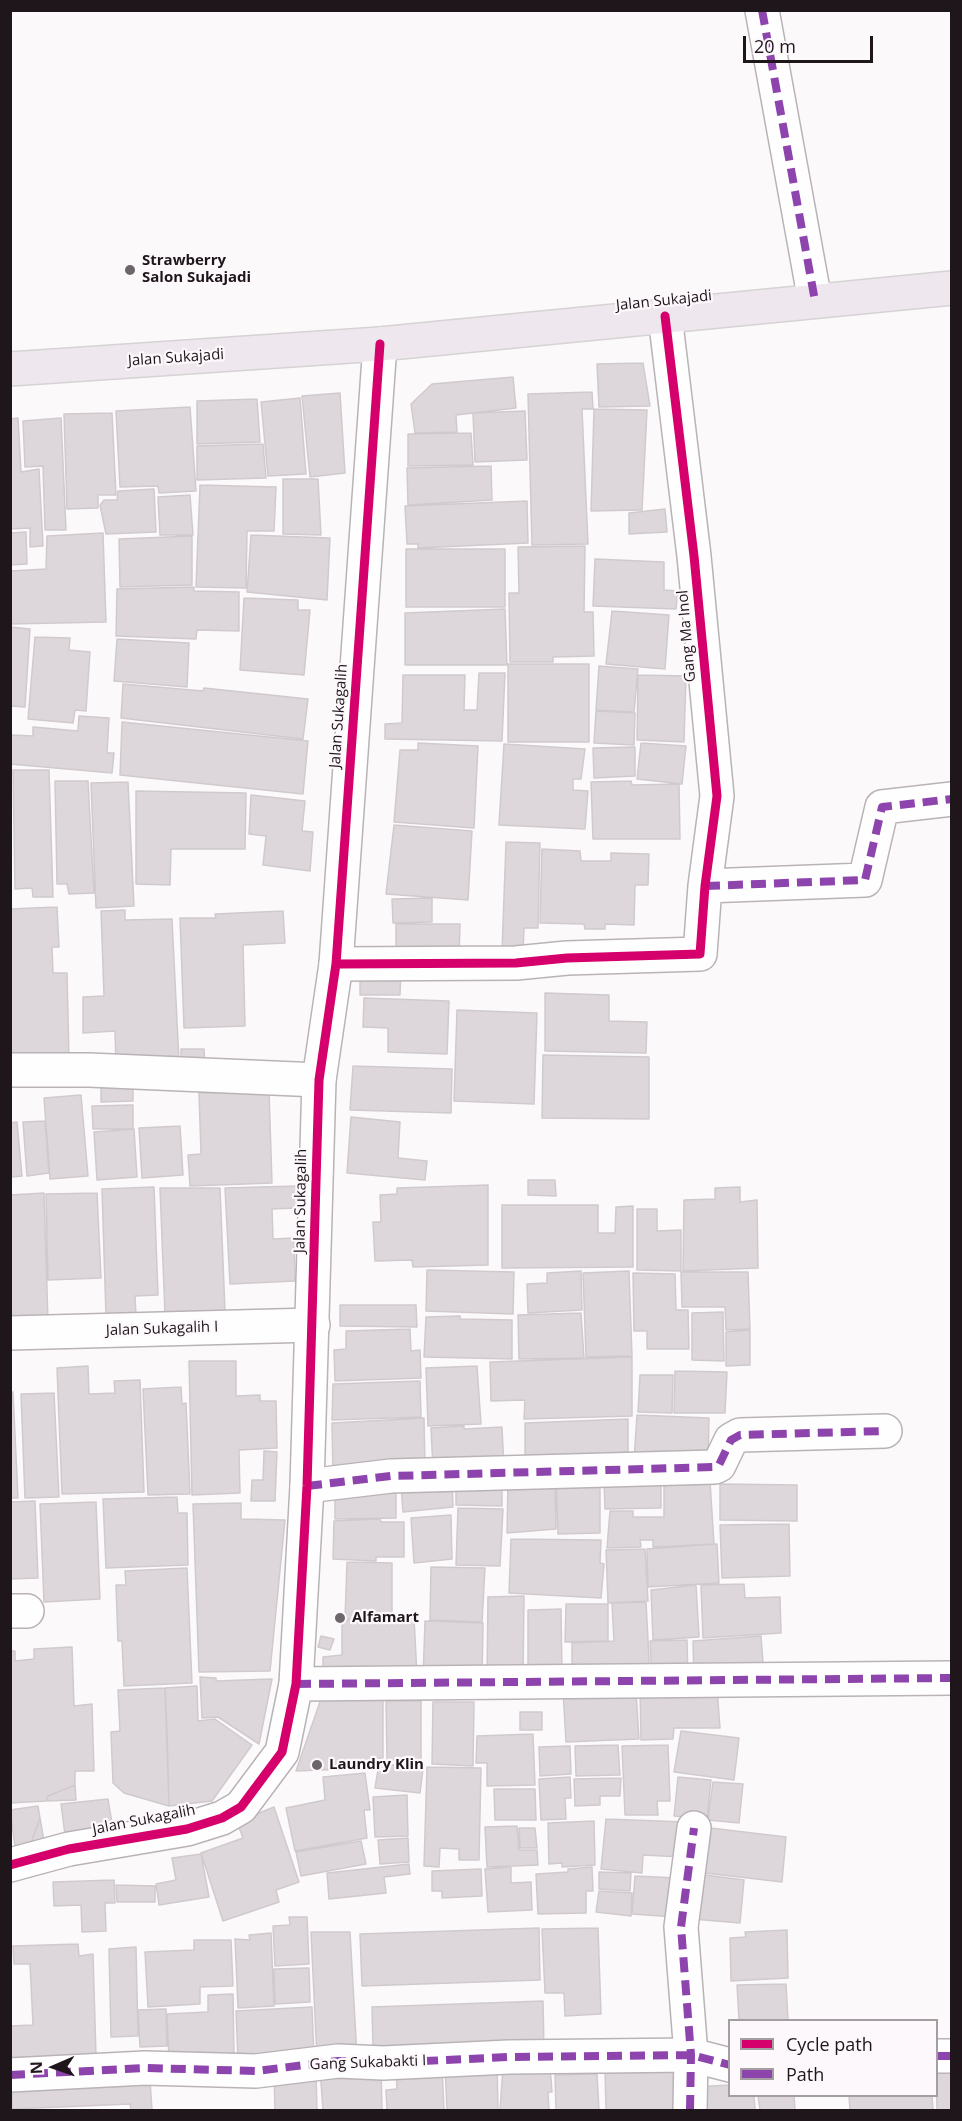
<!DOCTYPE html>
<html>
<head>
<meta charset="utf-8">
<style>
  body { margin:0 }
  #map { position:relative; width:962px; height:2121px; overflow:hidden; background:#fcf9fb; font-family:"Open Sans",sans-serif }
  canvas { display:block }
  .frame { position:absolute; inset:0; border:12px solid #1f161c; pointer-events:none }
  .legend { position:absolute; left:728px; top:2019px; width:210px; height:78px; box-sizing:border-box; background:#fdf8fb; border:2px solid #a49ea2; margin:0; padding:8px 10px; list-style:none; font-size:18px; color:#1f161c }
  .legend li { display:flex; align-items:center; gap:12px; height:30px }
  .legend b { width:30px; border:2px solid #a49ea2 }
  .north { position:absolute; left:24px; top:2037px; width:60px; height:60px; -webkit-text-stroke:4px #fdf8fb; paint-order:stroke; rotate:268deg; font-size:16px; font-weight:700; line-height:24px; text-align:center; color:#1f161c }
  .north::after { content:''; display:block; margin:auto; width:21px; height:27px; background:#1f161c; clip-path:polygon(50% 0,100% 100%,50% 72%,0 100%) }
  .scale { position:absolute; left:743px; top:36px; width:130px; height:27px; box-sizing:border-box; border:3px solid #1f161c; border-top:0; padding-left:8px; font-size:18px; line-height:21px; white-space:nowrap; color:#1f161c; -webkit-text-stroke:4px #fdf8fb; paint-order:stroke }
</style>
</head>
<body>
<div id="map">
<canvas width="962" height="2121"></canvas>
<div class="frame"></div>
<ul class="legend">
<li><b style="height:8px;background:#d6006c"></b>Cycle path</li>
<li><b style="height:8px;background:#8e44ad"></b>Path</li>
</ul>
<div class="north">N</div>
<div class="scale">20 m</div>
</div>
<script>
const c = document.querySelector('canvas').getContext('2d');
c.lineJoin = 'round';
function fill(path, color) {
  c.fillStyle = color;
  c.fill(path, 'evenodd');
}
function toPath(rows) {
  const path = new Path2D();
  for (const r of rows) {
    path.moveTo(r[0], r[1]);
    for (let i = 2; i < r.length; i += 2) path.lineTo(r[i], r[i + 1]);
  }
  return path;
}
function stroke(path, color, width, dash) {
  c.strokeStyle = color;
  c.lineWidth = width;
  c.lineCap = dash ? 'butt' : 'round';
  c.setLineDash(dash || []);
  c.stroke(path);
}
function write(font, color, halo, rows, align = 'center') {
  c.font = font + ' "Open Sans",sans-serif';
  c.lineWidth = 4.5;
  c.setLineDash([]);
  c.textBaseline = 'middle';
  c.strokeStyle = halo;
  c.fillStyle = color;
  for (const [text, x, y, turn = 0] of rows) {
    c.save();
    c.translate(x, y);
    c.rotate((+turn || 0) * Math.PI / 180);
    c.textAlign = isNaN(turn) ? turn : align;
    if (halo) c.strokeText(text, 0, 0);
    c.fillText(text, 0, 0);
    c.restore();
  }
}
const building = toPath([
  [643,363,650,406,599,407,597,364,643,363],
  [513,377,516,408,456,415,457,432,415,433,411,404,432,384,513,377],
  [592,392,593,409,582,409,588,544,532,545,528,394,592,392],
  [340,393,345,473,310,477,302,396,340,393],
  [300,398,306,474,268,476,261,402,300,398],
  [257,399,260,442,197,444,197,401,257,399],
  [190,407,196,491,159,493,158,486,120,487,116,411,190,407],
  [594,409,647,410,642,510,591,511,594,409],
  [525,411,527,460,475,462,473,413,525,411],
  [112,413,116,495,98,495,98,508,67,509,64,414,112,413],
  [18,418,21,472,39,469,43,546,30,547,30,528,10,529,10,419,18,418],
  [61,418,66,530,45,530,43,466,25,467,23,421,61,418],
  [471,433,473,465,408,466,408,434,471,433],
  [263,444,266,478,197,480,197,446,263,444],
  [491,466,492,500,408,505,407,468,491,466],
  [283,479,318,479,321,535,283,534,283,479],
  [200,485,276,487,274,531,247,531,246,588,196,587,200,485],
  [154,489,156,532,106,534,100,505,104,500,117,500,118,491,154,489],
  [190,495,193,535,160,535,158,497,190,495],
  [527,501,528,543,418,548,418,544,407,544,405,506,527,501],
  [665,509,667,532,629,534,629,513,665,509],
  [26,532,27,564,10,565,10,533,26,532],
  [103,533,106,622,10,624,10,571,46,569,47,536,103,533],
  [251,535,330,538,327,600,247,592,251,535],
  [192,536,192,585,120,587,119,539,192,536],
  [585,546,584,612,593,612,594,656,553,657,553,662,510,662,509,593,519,593,518,547,585,546],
  [406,549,505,549,505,607,406,607,406,549],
  [595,559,664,562,664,590,678,591,676,609,593,606,595,559],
  [194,587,194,591,239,592,239,631,197,630,196,639,116,636,117,589,194,587],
  [244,598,298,600,298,610,310,610,304,675,240,670,244,598],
  [505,609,507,665,405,665,405,613,505,609],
  [612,611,669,615,665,669,606,664,612,611],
  [10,627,30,629,25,707,10,706,10,627],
  [35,637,70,638,69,650,90,652,86,711,75,710,73,723,28,719,35,637],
  [117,639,189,643,187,687,114,681,117,639],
  [508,664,589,664,589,742,508,742,508,664],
  [599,666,638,669,634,712,596,710,599,666],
  [479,673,505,673,502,741,385,739,385,724,402,723,403,675,465,675,464,710,477,710,479,673],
  [638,675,686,676,684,742,637,740,638,675],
  [123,684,203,691,204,688,308,699,303,739,121,718,123,684],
  [596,711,635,713,634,745,594,743,596,711],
  [79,716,109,718,107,753,114,753,112,773,10,764,10,735,33,736,33,727,78,731,79,716],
  [122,722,308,741,303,794,120,775,122,722],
  [418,743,478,746,474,828,394,822,400,750,418,750,418,743],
  [641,743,686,746,682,784,637,779,641,743],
  [504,744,585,749,581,779,573,779,573,790,588,791,585,829,499,825,504,744],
  [635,747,635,776,594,778,593,748,635,747],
  [13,770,49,770,53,897,33,897,32,888,15,889,13,770],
  [55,781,88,781,94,893,69,894,67,884,57,884,55,781],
  [631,781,632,785,679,784,680,839,593,839,591,782,631,781],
  [128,782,134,906,96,908,91,783,128,782],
  [136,791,246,793,245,849,171,849,170,885,136,884,136,791],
  [251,795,305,801,302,831,313,832,310,871,263,865,266,836,249,834,251,795],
  [394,825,472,831,468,900,386,894,394,825],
  [506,842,540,843,538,928,524,928,523,953,502,952,506,842],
  [542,849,580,851,581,861,611,861,611,853,649,854,648,885,635,885,634,925,605,924,605,929,585,929,584,924,540,923,542,849],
  [432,898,432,922,393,923,392,899,432,898],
  [57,907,59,947,52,947,53,973,67,973,69,1059,10,1061,10,909,57,907],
  [125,910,125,920,172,919,179,1062,116,1065,115,1031,83,1033,83,997,104,996,101,911,125,910],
  [283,911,285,943,243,945,245,1026,184,1028,180,918,216,918,215,914,283,911],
  [396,924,460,924,459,956,396,955,396,924],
  [360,968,401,968,400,995,360,995,360,968],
  [545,993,609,995,609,1021,647,1022,646,1053,545,1051,545,993],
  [364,998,449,1001,447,1054,388,1052,388,1028,363,1027,364,998],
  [457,1010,537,1013,534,1104,454,1101,457,1010],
  [181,1049,204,1049,205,1066,181,1067,181,1049],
  [543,1055,649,1057,649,1119,542,1118,543,1055],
  [353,1066,452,1069,451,1113,350,1110,353,1066],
  [133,1081,133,1101,101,1102,101,1082,133,1081],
  [269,1091,272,1183,190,1186,188,1155,201,1154,199,1093,269,1091],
  [81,1095,88,1176,50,1179,44,1098,81,1095],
  [133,1105,133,1129,93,1129,92,1106,133,1105],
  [351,1117,400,1122,398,1158,427,1161,425,1180,347,1173,351,1117],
  [45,1121,49,1173,27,1176,23,1122,45,1121],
  [17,1122,22,1176,10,1177,10,1123,17,1122],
  [180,1126,183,1175,142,1178,139,1128,180,1126],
  [134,1129,137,1177,97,1180,94,1132,134,1129],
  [528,1180,555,1180,556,1196,528,1195,528,1180],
  [488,1185,488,1265,413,1267,412,1260,375,1261,373,1222,381,1222,380,1195,397,1194,397,1188,488,1185],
  [297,1186,297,1208,272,1209,273,1239,294,1238,295,1281,230,1284,225,1188,297,1186],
  [154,1187,158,1295,135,1296,136,1316,106,1317,102,1189,154,1187],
  [740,1187,740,1202,757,1200,758,1268,683,1271,684,1200,715,1199,715,1188,740,1187],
  [160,1188,220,1188,225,1311,165,1314,160,1188],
  [44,1193,48,1322,10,1323,10,1195,44,1193],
  [97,1193,101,1278,48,1280,46,1194,97,1193],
  [502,1205,598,1205,598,1233,615,1233,616,1207,633,1206,633,1267,502,1268,502,1205],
  [637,1209,657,1209,657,1231,681,1230,681,1271,637,1270,637,1209],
  [427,1270,514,1272,513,1314,426,1311,427,1270],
  [581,1271,582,1310,528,1313,527,1284,547,1283,547,1273,581,1271],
  [629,1271,632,1356,586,1357,583,1273,629,1271],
  [681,1272,748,1272,750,1329,726,1330,725,1307,682,1307,681,1272],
  [633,1273,675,1274,676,1310,688,1310,689,1349,647,1349,647,1331,634,1331,633,1273],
  [340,1305,416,1305,417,1327,340,1326,340,1305],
  [723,1312,724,1361,692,1360,692,1313,723,1312],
  [581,1313,584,1358,519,1359,518,1315,581,1313],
  [460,1316,460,1319,512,1320,512,1359,424,1357,426,1317,460,1316],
  [410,1329,411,1351,420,1350,421,1378,335,1381,334,1350,346,1349,346,1331,410,1329],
  [750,1330,750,1365,726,1366,726,1332,750,1330],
  [632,1357,632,1416,524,1419,525,1400,491,1401,490,1362,632,1357],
  [189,1361,236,1361,236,1396,260,1395,260,1401,276,1401,277,1448,239,1450,240,1493,192,1495,189,1361],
  [88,1366,89,1394,115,1393,114,1381,140,1380,144,1492,62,1494,57,1368,88,1366],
  [477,1366,481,1424,428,1426,426,1368,477,1366],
  [675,1371,727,1372,725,1413,674,1413,675,1371],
  [640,1375,673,1375,672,1413,638,1412,640,1375],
  [420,1381,421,1417,332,1420,333,1384,420,1381],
  [181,1387,182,1404,186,1403,190,1494,148,1495,143,1389,181,1387],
  [10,1392,13,1392,18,1498,10,1498,10,1392],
  [54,1393,59,1497,25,1498,21,1394,54,1393],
  [637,1415,709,1418,708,1465,634,1460,637,1415],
  [424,1418,425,1469,333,1473,332,1423,424,1418],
  [628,1419,628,1461,525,1465,525,1423,628,1419],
  [464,1426,464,1429,502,1427,504,1469,433,1469,431,1428,464,1426],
  [264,1451,277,1452,275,1501,251,1501,252,1480,263,1480,264,1451],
  [456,1477,502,1479,502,1506,456,1505,456,1477],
  [555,1478,556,1529,507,1533,508,1480,555,1478],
  [556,1478,600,1479,600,1533,558,1534,556,1478],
  [452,1479,453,1507,403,1512,401,1485,452,1479],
  [396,1481,396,1518,335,1519,335,1486,396,1481],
  [604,1481,661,1481,661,1508,605,1509,604,1481],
  [710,1481,714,1544,653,1547,653,1540,640,1540,641,1547,607,1548,610,1511,633,1511,633,1517,664,1517,664,1483,710,1481],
  [720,1484,797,1485,797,1521,720,1520,720,1484],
  [177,1497,178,1513,187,1513,188,1565,106,1568,103,1499,177,1497],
  [35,1501,38,1578,10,1579,10,1502,35,1501],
  [96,1502,100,1599,44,1602,40,1504,96,1502],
  [241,1503,241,1519,285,1520,270,1671,199,1672,193,1504,241,1503],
  [458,1508,503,1509,500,1566,456,1565,458,1508],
  [451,1515,452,1559,414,1563,411,1518,451,1515],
  [380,1519,381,1522,404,1522,404,1557,376,1557,376,1561,333,1559,334,1521,380,1519],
  [789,1524,790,1576,722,1578,720,1525,789,1524],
  [511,1539,601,1540,600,1563,604,1564,601,1598,509,1593,511,1539],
  [717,1544,719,1583,648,1587,647,1549,717,1544],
  [645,1549,648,1601,608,1603,606,1550,645,1549],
  [347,1562,392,1563,392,1617,345,1619,347,1562],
  [431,1567,485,1568,482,1622,430,1620,431,1567],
  [187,1568,192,1683,124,1686,122,1641,118,1641,116,1585,126,1585,125,1571,187,1568],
  [744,1584,745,1598,780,1597,781,1633,703,1638,701,1585,744,1584],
  [696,1585,699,1637,653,1640,651,1590,696,1585],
  [524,1596,523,1678,487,1679,488,1597,524,1596],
  [646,1602,650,1679,572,1680,572,1643,614,1641,612,1603,646,1602],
  [566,1604,608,1604,608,1641,565,1642,566,1604],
  [561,1609,562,1674,528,1675,528,1610,561,1609],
  [414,1617,417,1676,323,1680,323,1657,342,1655,342,1621,414,1617],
  [425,1621,483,1623,482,1682,423,1680,425,1621],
  [321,1636,334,1639,330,1650,318,1647,321,1636],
  [761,1636,764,1676,694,1680,693,1641,761,1636],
  [687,1640,688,1680,652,1680,650,1641,687,1640],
  [72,1647,74,1706,92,1704,94,1771,75,1771,75,1785,48,1796,46,1801,10,1803,10,1651,15,1651,15,1661,34,1659,34,1649,72,1647],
  [200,1677,216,1678,216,1681,272,1679,259,1744,218,1717,202,1718,200,1677],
  [197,1686,198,1721,215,1719,252,1745,212,1801,169,1806,165,1688,197,1686],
  [165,1688,167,1730,169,1806,124,1793,113,1783,111,1732,120,1731,118,1690,165,1688],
  [717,1688,720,1728,674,1728,673,1739,641,1740,640,1689,717,1688],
  [563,1690,636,1691,639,1739,566,1742,563,1690],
  [383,1694,383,1758,371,1759,371,1768,296,1771,322,1696,383,1694],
  [386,1701,421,1701,421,1760,387,1760,386,1701],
  [433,1702,474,1702,473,1766,432,1764,433,1702],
  [520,1712,542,1712,542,1730,520,1730,520,1712],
  [681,1731,739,1738,734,1780,674,1772,681,1731],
  [533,1734,535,1785,487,1786,487,1763,476,1763,477,1736,533,1734],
  [618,1745,620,1775,576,1776,575,1746,618,1745],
  [668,1745,670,1801,657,1801,658,1815,625,1815,622,1746,668,1745],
  [570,1746,571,1774,540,1776,539,1747,570,1746],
  [379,1763,423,1769,420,1793,375,1788,379,1763],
  [427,1767,481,1768,479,1860,459,1860,459,1849,440,1848,439,1867,424,1866,427,1767],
  [365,1773,370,1810,364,1810,367,1838,295,1851,286,1808,325,1800,323,1777,365,1773],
  [570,1777,571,1798,565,1798,566,1819,541,1820,539,1779,570,1777],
  [678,1777,711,1780,707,1819,674,1816,678,1777],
  [621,1778,620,1796,600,1796,600,1805,575,1806,574,1779,621,1778],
  [713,1782,743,1784,739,1823,708,1820,713,1782],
  [75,1785,76,1800,46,1801,48,1796,75,1785],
  [494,1789,535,1789,536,1820,495,1820,494,1789],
  [407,1795,408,1836,375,1837,373,1797,407,1795],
  [108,1799,113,1829,65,1835,61,1804,108,1799],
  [38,1806,40,1818,31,1843,15,1846,10,1810,38,1806],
  [274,1807,299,1882,276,1890,279,1902,223,1921,201,1853,243,1838,237,1822,274,1807],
  [40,1818,44,1841,31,1843,40,1818],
  [606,1819,685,1822,682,1857,643,1855,642,1873,601,1869,606,1819],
  [594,1821,595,1865,562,1867,562,1863,549,1864,548,1823,594,1821],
  [517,1826,519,1850,537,1850,538,1865,487,1867,485,1827,517,1826],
  [702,1827,786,1837,782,1882,696,1872,702,1827],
  [519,1828,535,1828,537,1848,520,1848,519,1828],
  [408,1838,409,1862,380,1864,378,1840,408,1838],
  [361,1841,366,1864,301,1876,296,1852,361,1841],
  [201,1854,209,1897,159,1905,156,1884,176,1880,172,1858,201,1854],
  [409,1864,410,1874,384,1877,386,1893,329,1899,327,1873,409,1864],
  [511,1867,511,1883,531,1882,532,1910,488,1912,485,1869,511,1867],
  [592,1867,593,1891,586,1891,586,1913,538,1914,536,1874,568,1872,568,1869,592,1867],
  [481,1869,482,1896,442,1898,442,1891,432,1891,432,1871,481,1869],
  [599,1872,631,1873,630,1891,599,1889,599,1872],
  [697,1874,744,1880,740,1923,692,1919,697,1874],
  [635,1876,677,1878,675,1917,632,1914,635,1876],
  [114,1880,115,1903,105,1903,106,1931,82,1932,81,1905,54,1906,53,1882,114,1880],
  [116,1885,155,1886,155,1902,117,1902,116,1885],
  [599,1891,632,1893,631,1916,596,1912,599,1891],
  [289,1917,307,1917,309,1964,275,1966,273,1926,290,1925,289,1917],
  [539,1928,540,1980,362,1986,360,1934,539,1928],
  [598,1928,601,2014,565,2016,564,1993,545,1993,542,1929,598,1928],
  [787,1930,788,1978,731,1981,730,1938,746,1937,745,1932,787,1930],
  [311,1932,350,1932,357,2056,317,2058,311,1932],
  [271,1933,274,2006,238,2008,235,1939,250,1940,249,1935,271,1933],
  [194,1940,231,1940,233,1986,200,1987,200,2004,148,2007,145,1952,194,1950,194,1940],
  [78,1944,79,1956,93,1954,96,2056,10,2060,10,2026,33,2025,30,1964,14,1964,13,1946,78,1944],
  [136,1947,138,2036,111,2037,109,1949,136,1947],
  [309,1968,310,2002,275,2004,274,1969,309,1968],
  [786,1984,788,2020,739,2020,737,1985,786,1984],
  [233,1994,234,2058,169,2060,167,2014,208,2012,208,1995,233,1994],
  [543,2001,544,2050,373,2046,372,2007,543,2001],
  [312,2007,314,2058,238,2061,236,2011,312,2007],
  [166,2009,167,2046,140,2047,138,2010,166,2009],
  [497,2064,498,2110,447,2110,445,2065,497,2064],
  [550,2066,552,2092,548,2092,549,2110,500,2110,503,2068,550,2066],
  [682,2066,683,2110,606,2110,605,2069,682,2066],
  [381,2067,382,2110,323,2110,320,2069,381,2067],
  [442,2067,444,2110,387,2110,386,2090,397,2089,396,2068,442,2067],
  [952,2068,952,2110,937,2110,936,2070,952,2068],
  [316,2073,317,2110,275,2110,274,2075,316,2073],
  [597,2074,599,2110,556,2110,555,2075,597,2074],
  [150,2081,152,2110,131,2110,130,2104,12,2109,12,2087,150,2081],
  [730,2085,730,2096,754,2096,755,2110,694,2110,693,2087,730,2085],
  [758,2096,794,2096,795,2110,760,2110,758,2096],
  [849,2096,932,2096,933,2110,850,2110,849,2096]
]);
const minor = toPath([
  [762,10,815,301],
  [705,886,865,880,882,807,952,799],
  [336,964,516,963,567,958,700,954,705,886,717,796,694,556,665,316],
  [10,1070,89,1070,319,1080],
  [10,1333,313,1325],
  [307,1486,391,1476,715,1467,719,1465,731,1440,740,1435,885,1431],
  [10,1611,27,1611],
  [296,1684,952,1678],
  [936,2056,952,2056],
  [10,2075,145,2068,256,2071,338,2061,383,2063,509,2057,691,2055,730,2065],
  [690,2110,691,2055,681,1927,694,1828]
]);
const tertiary = toPath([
  [10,1865,69,1849,187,1829,222,1818,241,1807,282,1752,296,1684,307,1486,319,1080,336,964,380,344]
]);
const primary = toPath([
  [10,369,380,344,952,288]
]);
const quiet = toPath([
  [762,10,815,301],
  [705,886,865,880,882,807,952,799],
  [307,1486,391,1476,715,1467,719,1465,731,1440,740,1435,885,1431],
  [296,1684,952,1678],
  [936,2056,952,2056],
  [10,2075,145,2068,256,2071,338,2061,383,2063,509,2057,691,2055,730,2065],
  [690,2110,691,2055,681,1927,694,1828]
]);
const cycleway = toPath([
  [336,964,516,963,567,958,700,954,705,886,717,796,694,556,665,316],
  [10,1865,69,1849,187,1829,222,1818,241,1807,282,1752,296,1684,307,1486,319,1080,336,964,380,344]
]);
const markers = [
  [130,270,6,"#6c656a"],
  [340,1618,6,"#6c656a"],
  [317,1765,6,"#6c656a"]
];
const poiNames = [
  ["Strawberry",142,261],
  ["Salon Sukajadi",142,278],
  ["Alfamart",352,1618],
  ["Laundry Klin",329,1765]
];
const streetNames = [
  ["Jalan Sukajadi",664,301,-6],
  ["Jalan Sukajadi",176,358,-4],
  ["Gang Ma Inol",687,636,-95],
  ["Jalan Sukagalih",339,716,-86],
  ["Jalan Sukagalih",301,1201,-89],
  ["Jalan Sukagalih I",162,1329,-2],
  ["Jalan Sukagalih",144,1820,-11],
  ["Gang Sukabakti I",368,2063,-2]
];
fill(building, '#ddd7dc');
stroke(building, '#d0cace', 1.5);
stroke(minor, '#b9b3b7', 36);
stroke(tertiary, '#b9b3b7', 36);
stroke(primary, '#d6d3d4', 36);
stroke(minor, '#fffefe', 33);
stroke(tertiary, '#fffefe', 33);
stroke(primary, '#eee7ed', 33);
stroke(quiet, '#8e44ad', 8, [15, 8]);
stroke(cycleway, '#d6006c', 9);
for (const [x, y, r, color] of markers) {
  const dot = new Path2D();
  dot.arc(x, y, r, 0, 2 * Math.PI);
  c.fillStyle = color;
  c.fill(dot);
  stroke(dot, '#fdf8fb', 2);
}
write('bold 15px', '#1f161c', '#fdf8fb', poiNames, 'left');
write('15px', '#1f161c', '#fdf8fb', streetNames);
</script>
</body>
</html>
